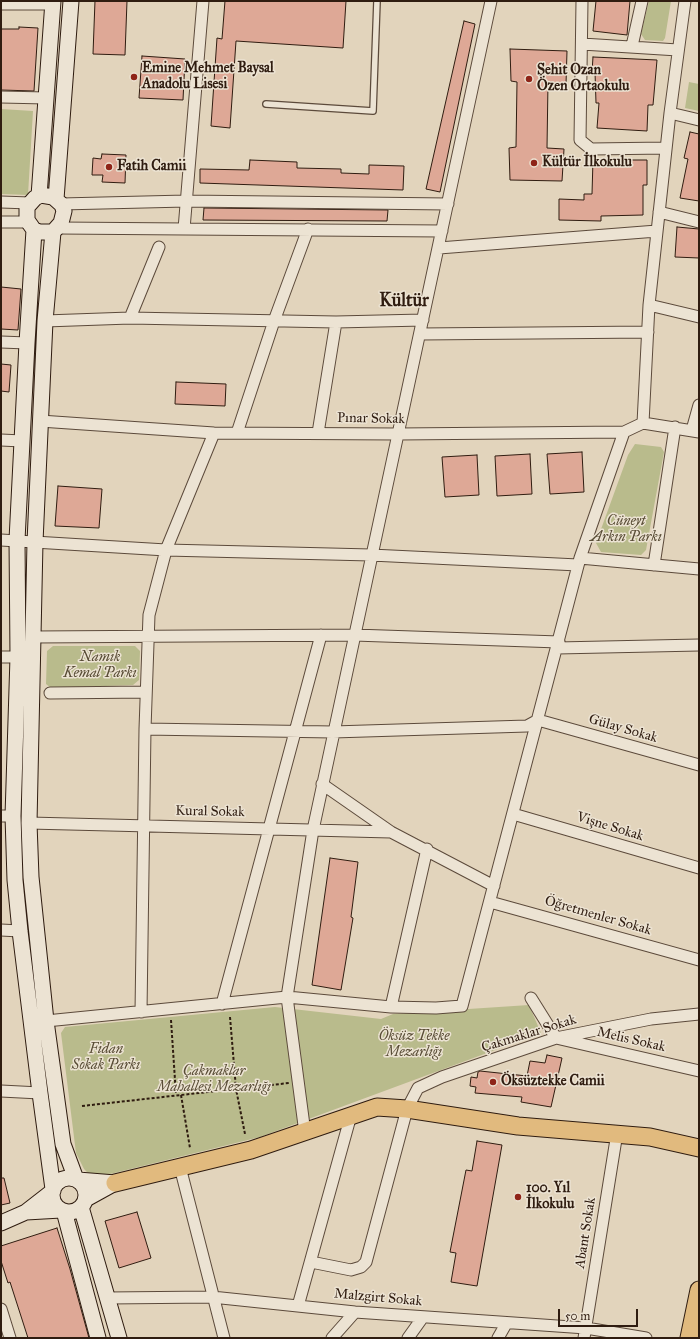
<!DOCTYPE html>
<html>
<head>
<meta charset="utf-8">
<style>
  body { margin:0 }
  #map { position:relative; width:700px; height:1339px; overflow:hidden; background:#e2d4bc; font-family:"IM FELL Great Primer",serif }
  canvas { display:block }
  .frame { position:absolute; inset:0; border:2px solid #2f1c10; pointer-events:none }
  .scale { position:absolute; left:558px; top:1309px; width:80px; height:18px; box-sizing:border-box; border:2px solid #2f1c10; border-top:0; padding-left:5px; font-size:12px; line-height:14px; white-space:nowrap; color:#2f1c10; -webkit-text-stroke:3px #ece3d3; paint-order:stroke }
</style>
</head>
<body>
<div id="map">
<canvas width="700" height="1339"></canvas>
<div class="frame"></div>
<div class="scale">50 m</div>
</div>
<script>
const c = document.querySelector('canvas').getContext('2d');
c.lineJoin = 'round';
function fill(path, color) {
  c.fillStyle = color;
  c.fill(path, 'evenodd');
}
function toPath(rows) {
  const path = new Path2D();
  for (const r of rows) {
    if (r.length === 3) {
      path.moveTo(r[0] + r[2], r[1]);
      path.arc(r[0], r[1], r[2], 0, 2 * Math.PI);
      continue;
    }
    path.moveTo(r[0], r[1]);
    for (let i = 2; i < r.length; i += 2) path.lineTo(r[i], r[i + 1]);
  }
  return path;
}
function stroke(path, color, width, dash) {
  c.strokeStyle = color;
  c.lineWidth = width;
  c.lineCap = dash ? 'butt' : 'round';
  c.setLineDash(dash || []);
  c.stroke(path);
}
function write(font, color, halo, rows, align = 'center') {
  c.font = font + ' "IM FELL Great Primer",serif';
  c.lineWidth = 3;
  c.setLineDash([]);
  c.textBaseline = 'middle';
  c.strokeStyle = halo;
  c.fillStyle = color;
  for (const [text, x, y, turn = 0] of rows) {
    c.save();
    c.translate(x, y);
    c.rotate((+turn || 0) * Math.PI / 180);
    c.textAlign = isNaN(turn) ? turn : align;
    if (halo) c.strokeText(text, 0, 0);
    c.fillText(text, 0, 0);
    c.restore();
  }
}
const green = toPath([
  [649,1,671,1,665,38,663,41,645,40,641,34],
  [689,82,699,84,699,111,685,108],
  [1,109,33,111,28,195,1,194],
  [635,444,661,447,664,452,646,550,641,555,601,552,596,543,628,455],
  [53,646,135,646,140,651,139,680,133,685,51,688,46,684,47,651],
  [529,1005,541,1033,260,1137,98,1177,89,1174,84,1169,76,1153,61,1033,65,1027,275,1007,381,1019,393,1014]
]);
const building = toPath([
  [95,1,127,1,125,55,93,54,95,1],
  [225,1,346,1,343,48,236,41,230,128,211,126,217,38,222,39,225,1],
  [596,1,630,1,627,35,593,31,596,1],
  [464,21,475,24,440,192,426,189,464,21],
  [19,27,38,28,34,91,1,90,1,29,19,29,19,27],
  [510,49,567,51,566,84,548,82,547,148,564,149,562,181,510,180,509,148,516,147,517,82,511,81,510,49],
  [142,56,185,59,183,100,139,98,142,56],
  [593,57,657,60,653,105,648,105,647,131,597,128,599,103,596,103,595,72,592,72,593,57],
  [690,132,699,134,699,201,680,198,688,159,684,158,690,132],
  [102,154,126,155,125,183,102,182,103,175,92,175,93,158,101,159,102,154],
  [250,160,297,162,297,168,341,169,341,173,369,174,369,165,404,166,403,190,200,183,200,169,249,170,250,160],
  [593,160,647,160,647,185,643,185,643,215,601,216,601,221,559,220,559,199,584,200,584,194,592,194,593,160],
  [204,208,388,210,387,221,203,220,204,208],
  [677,227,699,229,699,258,675,257,677,227],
  [1,287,21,289,18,330,1,329,1,287],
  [1,364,11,365,9,392,1,391,1,364],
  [176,382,226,384,225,406,175,404,176,382],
  [582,452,584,492,550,494,547,454,582,452],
  [530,454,532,494,497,496,495,456,530,454],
  [477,455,479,495,445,497,442,457,477,455],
  [58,486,102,489,99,528,55,526,58,486],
  [330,858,358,862,351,917,353,918,341,990,312,985,330,858],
  [547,1055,562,1058,551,1107,521,1102,522,1097,475,1093,476,1087,470,1086,471,1077,477,1078,478,1072,480,1071,527,1076,530,1061,545,1063,547,1055],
  [477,1141,502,1145,477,1286,451,1282,456,1253,450,1252,466,1170,472,1171,477,1141],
  [1,1178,4,1178,10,1203,1,1205,1,1178],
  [137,1212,151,1258,119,1268,105,1221,137,1212],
  [57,1228,70,1269,89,1338,28,1338,10,1282,8,1283,1,1261,1,1246,57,1228]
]);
const path = toPath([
  [230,1017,236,1089,245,1134],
  [171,1020,176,1095],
  [181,1095,190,1148],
  [82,1106,289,1083]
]);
const service = toPath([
  [266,104,373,111,377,1]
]);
const minor = toPath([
  [582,1,580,140,591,149,666,148],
  [1,4,53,4],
  [582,44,678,50],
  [632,46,642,1],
  [1,97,46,98],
  [670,113,699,120],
  [1,202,30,203],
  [61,204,186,201,448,204],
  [659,212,699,222],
  [1,222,28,222],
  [58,228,442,231],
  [184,229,203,1],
  [439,248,657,231],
  [649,305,699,317],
  [130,318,159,247],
  [45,321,130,318,336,322,423,320],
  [420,334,648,332],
  [1,342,27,343],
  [40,421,214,433,398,434,624,432,643,423,699,432],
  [643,423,649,305,670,113,685,1],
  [692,430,699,405],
  [237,433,274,321,308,229],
  [318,433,336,322],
  [1,440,22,441],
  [1,540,166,550,371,555,578,565],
  [580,558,699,569],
  [654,565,675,427],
  [34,637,354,635,559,642],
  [557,648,699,645],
  [1,657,18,657],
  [50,693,146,692],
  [145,729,333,732,527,726,538,720,699,765],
  [322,784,391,832,494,886],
  [513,814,699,868],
  [1,816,13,816],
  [29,823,391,832],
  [427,849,391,1007,436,1008,462,1006,580,558,624,432],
  [490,902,699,960],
  [1,930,20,931],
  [531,998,556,1038,699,1071],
  [222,1004,321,635],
  [141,1012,145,729,149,615,166,550,214,433],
  [46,1021,287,997,391,1007],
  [1,1091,40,1093],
  [305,1133,287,997,313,830,491,1],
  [180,1167,224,1338],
  [311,1262,351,1270,361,1267,366,1262,407,1109,418,1088,442,1077,556,1038,651,1019,699,1014],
  [107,1298,212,1297,355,1312,586,1328,646,1338],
  [298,1306,351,1115],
  [1,1309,10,1338],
  [332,1338,355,1312],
  [408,1338,423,1317],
  [498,1338,506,1324],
  [584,1338,617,1133]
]);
const secondary = toPath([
  [39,196,53,1],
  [56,199,71,1],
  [34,230,27,343,17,540,18,657,13,816,15,880,20,931,40,1093,53,1189],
  [53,232,40,232,34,230,27,220,27,207,35,198,41,195,53,197,62,205,64,211,61,223,53,232,45,321,35,542,29,823,31,877,46,1021,63,1144,76,1179],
  [69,1195,17],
  [78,1180,115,1183,86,1199],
  [53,1191,26,1212,61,1210],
  [81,1207,119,1338],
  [64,1211,98,1338],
  [1,1223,26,1212]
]);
const primary = toPath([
  [115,1183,251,1150,377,1107,407,1109,518,1126,650,1137,699,1148],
  [689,1338,699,1290]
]);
const markers = [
  [134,77,4,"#8f2418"],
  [529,79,4,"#8f2418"],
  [534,163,4,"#8f2418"],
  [109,167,4,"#8f2418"],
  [493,1082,4,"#8f2418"],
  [518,1197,4,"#8f2418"]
];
const poiNames = [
  ["Emine Mehmet Baysal",142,69],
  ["Anadolu Lisesi",142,85],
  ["Şehit Ozan",537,71],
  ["Özen Ortaokulu",537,87],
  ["Kültür İlkokulu",542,163],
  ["Fatih Camii",117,167],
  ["Öksüztekke Camii",501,1082],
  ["100. Yıl",526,1189],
  ["İlkokulu",526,1205]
];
const streetNames = [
  ["Pınar Sokak",371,419,1],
  ["Gülay Sokak",623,729,16],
  ["Kural Sokak",210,812,1],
  ["Vişne Sokak",610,827,17],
  ["Öğretmenler Sokak",598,916,16],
  ["Çakmaklar Sokak",529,1034,-17],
  ["Melis Sokak",631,1040,13],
  ["Abant Sokak",586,1233,-81],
  ["Malzgirt Sokak",378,1298,5]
];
const parkNames = [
  ["Cüneyt",626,522],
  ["Arkın Parkı",626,538],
  ["Namık",100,658],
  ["Kemal Parkı",100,674],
  ["Öksüz Tekke",414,1037],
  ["Mezarlığı",414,1053],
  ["Fidan",106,1050],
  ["Sokak Parkı",106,1066],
  ["Çakmaklar",214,1072],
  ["Mahallesi Mezarlığı",214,1088]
];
const districtNames = [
  ["Kültür",404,302]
];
fill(green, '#b9bb8c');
fill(building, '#dea896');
stroke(building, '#2f1c10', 1);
stroke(service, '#5c4a3b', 8);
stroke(minor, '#5c4a3b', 13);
stroke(secondary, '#2f1c10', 17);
stroke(primary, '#2f1c10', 19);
stroke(path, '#2f1c10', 2, [3, 2]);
stroke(service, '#ece3d3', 5.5);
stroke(minor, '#ece3d3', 11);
stroke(secondary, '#ece3d3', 15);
stroke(primary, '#e1ba7e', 17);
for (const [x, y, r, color] of markers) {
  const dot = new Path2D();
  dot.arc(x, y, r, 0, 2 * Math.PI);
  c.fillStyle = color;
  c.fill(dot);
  stroke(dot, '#ece3d3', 1.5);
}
write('bold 14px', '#2f1c10', '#ece3d3', poiNames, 'left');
write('14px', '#2f1c10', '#ece3d3', streetNames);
write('italic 14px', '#584c35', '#ece3d3', parkNames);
write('bold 18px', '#2f1c10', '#ece3d3', districtNames);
</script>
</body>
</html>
